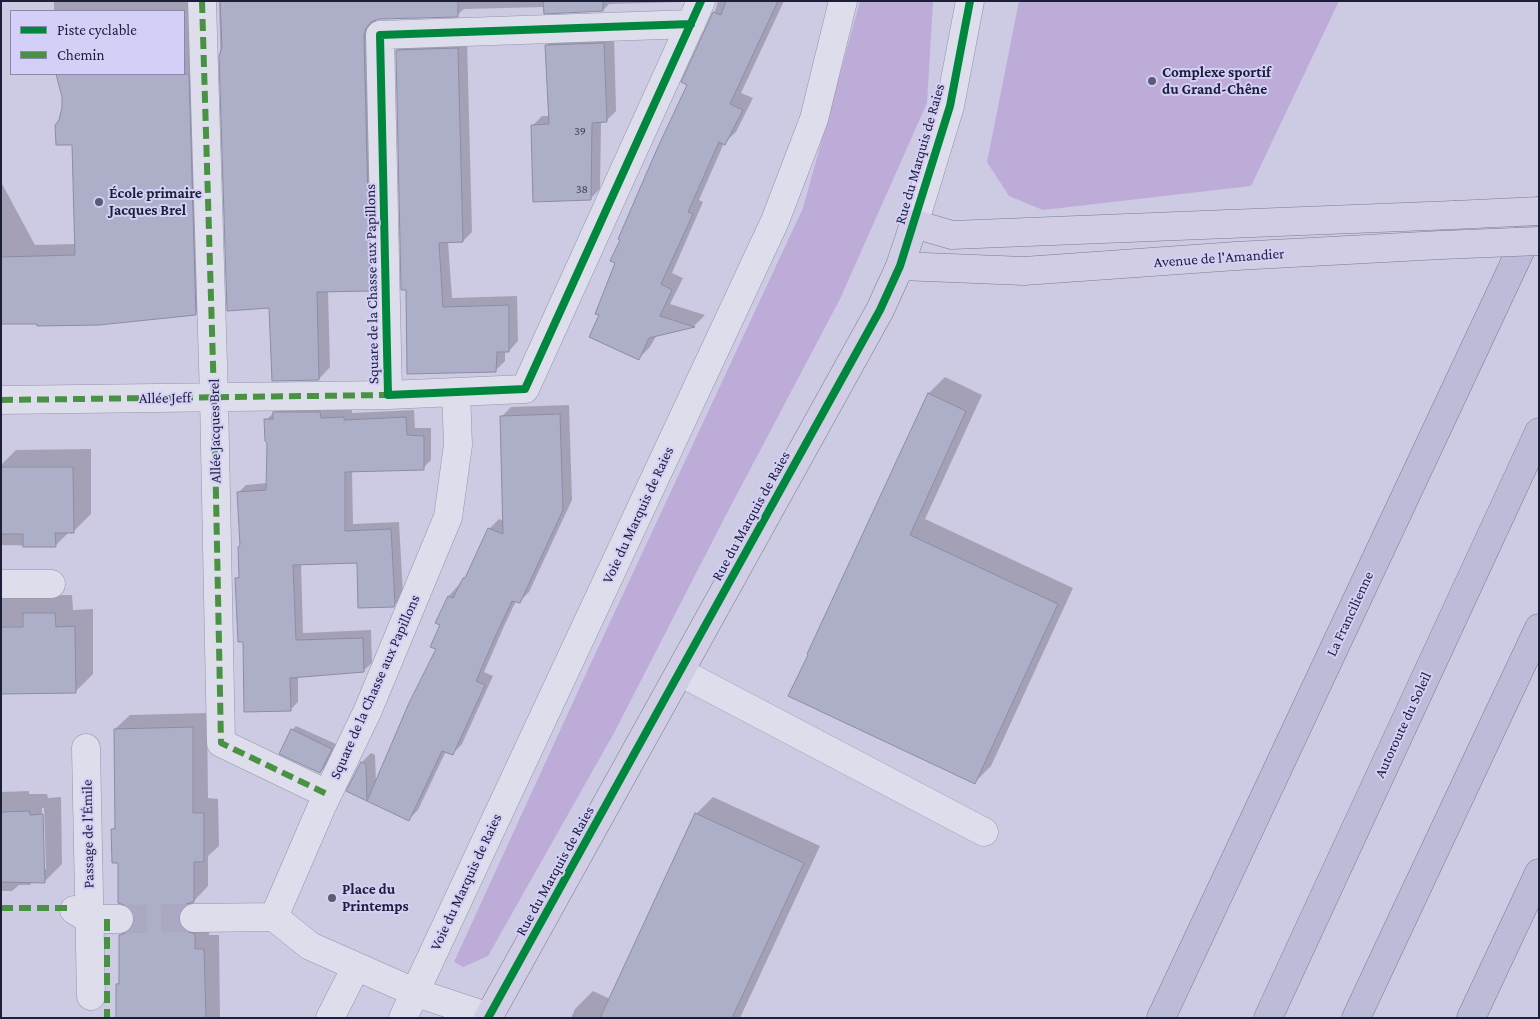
<!DOCTYPE html>
<html>
<head>
<meta charset="utf-8">
<style>
  body { margin:0 }
  #map { position:relative; width:1540px; height:1019px; overflow:hidden; background:#cdcae4; font-family:"Crimson Pro",serif }
  canvas { display:block }
  .frame { position:absolute; inset:0; border:2px solid #1c1f38; pointer-events:none }
  .legend { position:absolute; left:10px; top:10px; width:175px; height:65px; box-sizing:border-box; background:#d4cff6; border:1px solid #8a89aa; margin:0; padding:6px 9px; list-style:none; font-size:15px; color:#1c1f38 }
  .legend li { display:flex; align-items:center; gap:10px; height:25px }
  .legend b { width:25px; border:1px solid #8a89aa }
</style>
</head>
<body>
<div id="map">
<canvas width="1540" height="1019"></canvas>
<div class="frame"></div>
<ul class="legend">
<li><b style="height:6px;background:#00873e"></b>Piste cyclable</li>
<li><b style="height:6px;background:#499243"></b>Chemin</li>
</ul>
</div>
<script>
const c = document.querySelector('canvas').getContext('2d');
c.lineJoin = 'round';
function fill(path, color) {
  c.fillStyle = color;
  c.fill(path, 'evenodd');
}
function toPath(rows) {
  const path = new Path2D();
  for (const r of rows) {
    path.moveTo(r[0], r[1]);
    for (let i = 2; i < r.length; i += 2) path.lineTo(r[i], r[i + 1]);
  }
  return path;
}
function stroke(path, color, width, dash) {
  c.strokeStyle = color;
  c.lineWidth = width;
  c.lineCap = dash ? 'butt' : 'round';
  c.setLineDash(dash || []);
  c.stroke(path);
}
function write(font, color, halo, rows, align = 'center') {
  c.font = font + ' "Crimson Pro",serif';
  c.lineWidth = 4;
  c.setLineDash([]);
  c.textBaseline = 'middle';
  c.strokeStyle = halo;
  c.fillStyle = color;
  for (const [text, x, y, turn = 0] of rows) {
    c.save();
    c.translate(x, y);
    c.rotate((+turn || 0) * Math.PI / 180);
    c.textAlign = isNaN(turn) ? turn : align;
    if (halo) c.strokeText(text, 0, 0);
    c.fillText(text, 0, 0);
    c.restore();
  }
}
const green = toPath([
  [860,1,933,1,927,103,840,299,726,515,614,733,488,956,463,967,454,962,590,665,803,208],
  [1019,1,1339,1,1251,186,1043,210,1009,196,987,162]
]);
const shadow = toPath([
  [54,1,198,1,207,302,195,314,1,323,1,182,35,245,76,244,73,143,60,121,63,107,63,96,56,74,184,74,184,11,54,11],
  [219,1,683,1,682,2,609,4,603,10,545,7,464,9,457,15,376,19,381,278,370,290,328,291,330,367,319,379,270,307,228,310],
  [718,1,784,1,741,93,753,98,736,132,724,143,699,200,703,202,672,273,683,278,670,304,705,315,694,326,656,336,650,347,639,358,601,315,689,84,683,81,716,8],
  [614,34,616,111,606,121,601,121,600,189,590,199,532,126,542,116,550,116,547,45,556,36],
  [467,39,472,232,463,241,448,242,452,298,517,296,518,341,509,351,505,351,505,361,495,371,407,289,397,51,406,41],
  [945,377,982,395,925,519,1073,588,991,766,975,782,790,695,929,393],
  [283,404,328,404,328,410,352,409,352,413,414,410,415,428,431,428,431,460,423,468,352,470,353,524,399,522,403,594,402,597,393,606,359,561,301,563,303,633,371,630,372,663,363,671,298,676,298,702,290,710,237,578,240,575,241,545,238,493,246,485,267,483,268,442,266,420],
  [569,405,572,500,529,592,519,602,516,601,505,624,484,672,493,676,462,744,452,754,446,751,418,810,409,819,370,796,366,799,362,762,371,753,375,755,376,783,438,648,442,625,437,622,449,596,469,573,489,529,499,519,504,521,501,417,511,407],
  [91,449,91,514,73,532,69,532,55,546,1,545,1,465,16,450],
  [72,595,73,610,93,609,93,674,75,692,1,693,1,596],
  [207,713,208,798,218,799,219,846,208,856,208,886,193,902,195,911,209,919,209,935,219,935,220,1018,117,1018,117,984,120,981,120,935,136,920,119,861,113,829,116,825,115,729,130,715],
  [296,726,336,744,325,767,320,772,292,730],
  [29,791,29,794,47,794,48,798,61,797,62,864,44,882,33,881,30,885,19,885,12,891,1,891,1,792],
  [42,808,44,808,46,869,43,869],
  [713,797,820,846,740,1018,571,1018,575,1009,593,991,610,999,696,814]
]);
const building = toPath([
  [220,1,458,1,458,17,379,19,371,22,366,28,364,35,370,291,317,292,319,380,272,381,269,308,227,311,219,56,222,47,220,1],
  [543,1,603,1,603,11,544,14,543,1],
  [726,1,778,1,730,104,743,110,725,145,719,142,688,212,693,214,661,284,672,290,660,316,695,327,649,338,639,360,589,337,599,315,595,314,615,263,610,261,620,240,618,239,657,149,687,85,681,82,713,12,721,15,726,1],
  [604,43,607,122,592,123,591,200,533,202,531,125,549,124,545,45,604,43],
  [458,48,463,242,439,243,443,307,509,305,509,352,497,352,496,372,407,374,406,290,401,290,396,50,458,48],
  [56,74,189,74,196,315,99,325,37,326,37,324,1,324,1,257,75,255,72,145,56,145,55,125,59,120,62,107,62,97,56,74],
  [928,393,966,411,910,535,1058,604,975,784,788,696,808,655,807,654,928,393],
  [273,412,320,412,321,418,344,417,344,420,406,417,407,435,424,436,424,470,345,472,345,531,391,529,395,603,394,607,358,608,357,563,293,565,296,640,363,638,364,672,290,678,291,711,244,712,243,642,238,642,235,578,239,578,238,547,240,545,237,492,266,490,267,443,265,441,264,419,273,419,273,412],
  [560,414,563,510,520,603,512,601,496,635,476,681,485,685,453,755,442,751,409,821,367,801,409,703,436,649,430,647,440,625,435,623,448,596,453,598,463,578,465,578,488,528,503,534,500,416,560,414],
  [1,467,73,467,74,533,55,533,56,547,23,547,23,534,1,534,1,467],
  [23,613,55,613,56,627,75,626,76,693,1,694,1,627,23,627,23,613],
  [193,727,193,813,204,813,204,862,194,862,194,902,186,904,181,910,178,919,180,926,186,931,195,934,195,949,204,949,206,1018,116,1018,116,984,119,984,119,935,126,933,132,927,135,919,133,912,127,906,118,903,118,863,112,863,111,829,115,829,114,729,193,727],
  [291,729,332,749,320,773,279,754,291,729],
  [361,762,366,764,367,801,346,791,361,762],
  [29,811,30,815,43,814,45,883,1,882,1,812,29,811],
  [695,813,804,863,732,1018,600,1018,695,813]
]);
const minorTunnel = toPath([
  [119,919,194,918]
]);
const minor = toPath([
  [202,1,214,397,221,743,327,794],
  [691,24,380,35,388,395,525,389,701,1],
  [914,224,950,106,970,1],
  [1,400,388,395],
  [1,584,51,584],
  [680,672,984,832],
  [86,748,91,996],
  [74,910,89,919,119,919],
  [274,917,322,806,368,710,448,517,458,445,456,392],
  [274,917,310,946,414,992,489,1017],
  [194,918,274,917],
  [330,1018,356,967],
  [403,1018,775,221,814,119,843,1]
]);
const major = toPath([
  [900,266,1024,271,1236,256,1441,245],
  [488,1018,880,310,900,266,914,224,952,235,1454,215]
]);
const highway = toPath([
  [1161,1018,1539,211],
  [1268,1018,1539,432],
  [1356,1018,1539,628],
  [1471,1018,1539,873]
]);
const majorBridge = toPath([
  [1454,215,1539,211],
  [1441,245,1539,241]
]);
const quiet = toPath([
  [202,1,214,397,221,743,327,794],
  [1,400,388,395],
  [1,908,71,908],
  [107,919,107,1018]
]);
const cycleway = toPath([
  [691,24,380,35,388,395,525,389,701,1],
  [488,1018,880,310,900,266,950,106,970,1]
]);
const markers = [
  [1152,81,5,"#5a5b74"],
  [99,202,5,"#5a5b74"],
  [332,898,5,"#5a5b74"]
];
const numberNames = [
  ["39",580,131],
  ["38",582,189]
];
const poiNames = [
  ["Complexe sportif",1162,72],
  ["du Grand-Chêne",1162,89],
  ["École primaire",109,193],
  ["Jacques Brel",109,210],
  ["Place du",342,889],
  ["Printemps",342,906]
];
const streetNames = [
  ["Rue du Marquis de Raies",920,154,-74],
  ["Avenue de l'Amandier",1219,258,-4],
  ["Square de la Chasse aux Papillons",372,284,-91],
  ["Allée Jeff",165,398,-1],
  ["Allée Jacques Brel",215,431,-91],
  ["Voie du Marquis de Raies",638,515,-65],
  ["Rue du Marquis de Raies",751,516,-61],
  ["La Francilienne",1350,614,-65],
  ["Square de la Chasse aux Papillons",375,687,-66],
  ["Autoroute du Soleil",1403,725,-65],
  ["Passage de l'Émile",88,834,-91],
  ["Rue du Marquis de Raies",555,871,-61],
  ["Voie du Marquis de Raies",466,882,-65]
];
fill(green, '#beacd8');
fill(shadow, '#0003');
fill(building, '#adaec8');
stroke(building, '#8b8ca4', 1);
stroke(minorTunnel, '#aaa8c2', 28, [28, 14]);
stroke(minor, '#9594a9', 29);
stroke(major, '#7c7b8e', 29);
stroke(highway, '#7c7b8e', 29);
stroke(minor, '#deddec', 28);
stroke(major, '#d0cde4', 28);
stroke(highway, '#bdbcd8', 28);
stroke(majorBridge, '#7c7b8e', 29, []);
stroke(majorBridge, '#d0cde4', 28);
stroke(quiet, '#499243', 6, [12, 6]);
stroke(cycleway, '#00873e', 8);
for (const [x, y, r, color] of markers) {
  const dot = new Path2D();
  dot.arc(x, y, r, 0, 2 * Math.PI);
  c.fillStyle = color;
  c.fill(dot);
  stroke(dot, '#d4cff6', 2);
}
write('12px', '#40435c', null, numberNames);
write('bold 15px', '#1c1f38', '#d4cff6', poiNames, 'left');
write('15px', '#1c1f38', '#d4cff6', streetNames);
</script>
</body>
</html>
